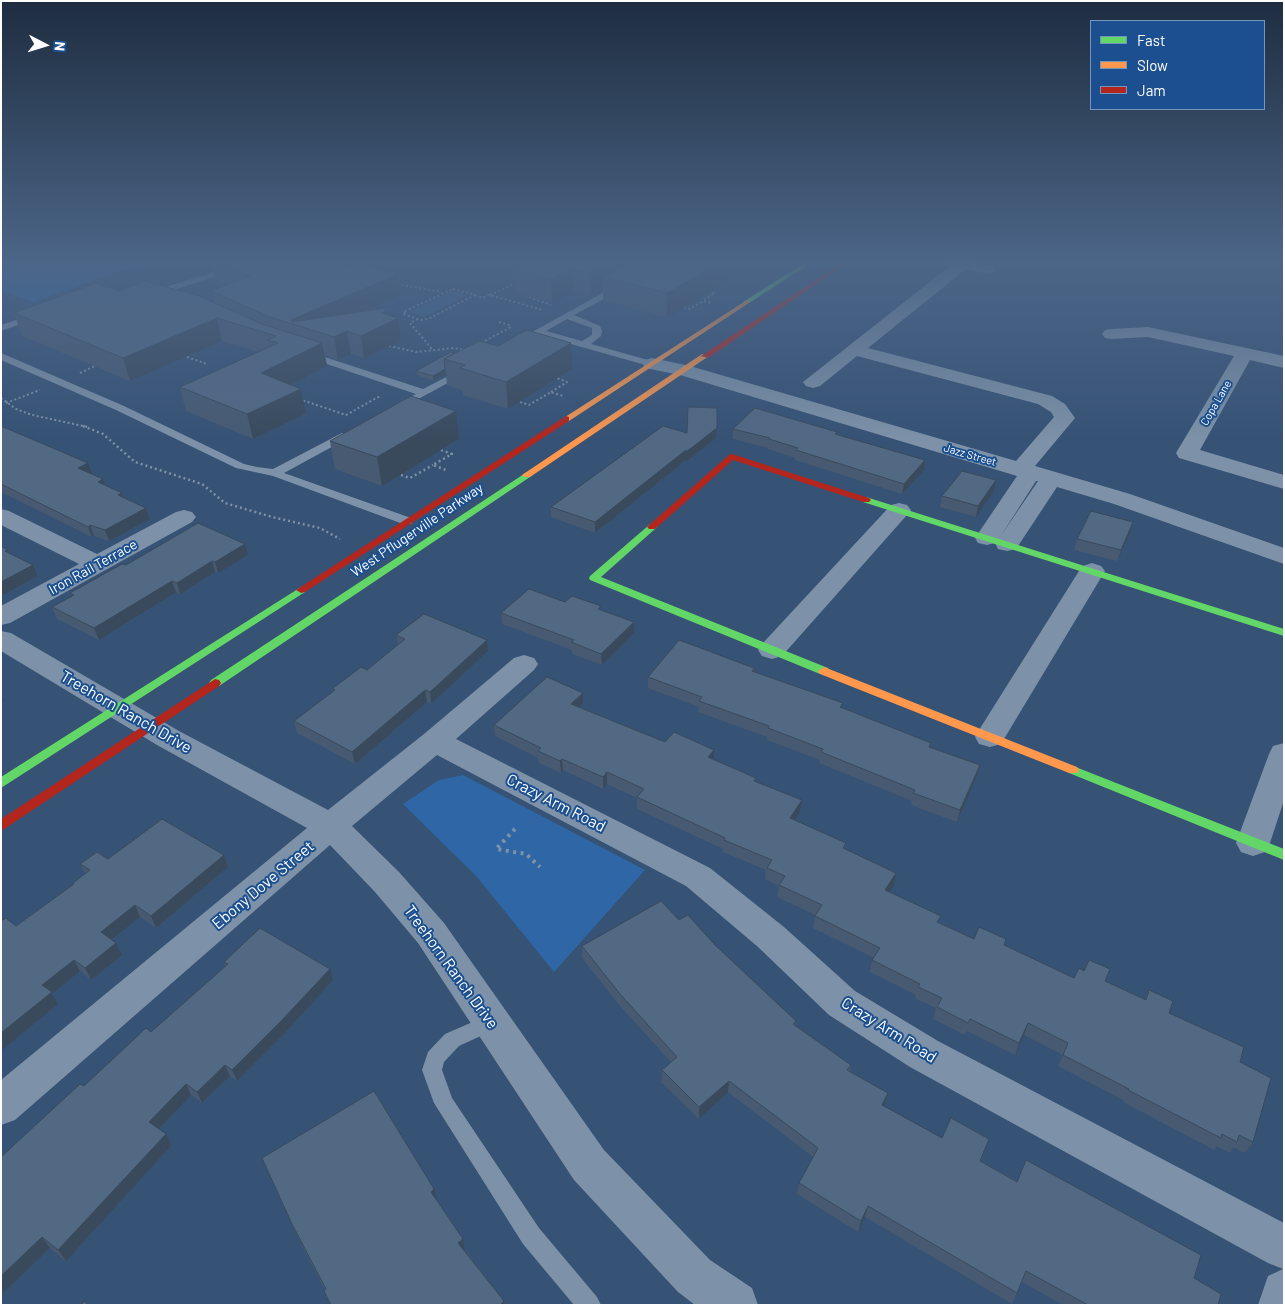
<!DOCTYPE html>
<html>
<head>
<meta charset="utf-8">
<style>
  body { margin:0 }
  #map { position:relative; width:1285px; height:1306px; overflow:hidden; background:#365274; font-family:Barlow,sans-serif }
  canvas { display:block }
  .frame { position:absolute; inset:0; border:2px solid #fff; pointer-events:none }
  .legend { position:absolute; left:1090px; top:20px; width:175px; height:90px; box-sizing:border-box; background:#1b4f8f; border:1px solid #7695bc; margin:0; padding:6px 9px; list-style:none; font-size:15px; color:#fff }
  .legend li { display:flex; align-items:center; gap:10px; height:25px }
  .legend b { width:25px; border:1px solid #7695bc }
  .north { position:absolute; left:20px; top:20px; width:50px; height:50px; -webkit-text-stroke:4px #1b4f8f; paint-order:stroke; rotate:95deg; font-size:14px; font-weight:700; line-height:20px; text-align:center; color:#fff }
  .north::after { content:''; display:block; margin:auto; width:18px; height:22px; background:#fff; clip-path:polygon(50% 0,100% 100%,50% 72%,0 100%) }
</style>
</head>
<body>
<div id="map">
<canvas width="1285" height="1306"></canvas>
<div class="frame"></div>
<ul class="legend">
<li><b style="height:6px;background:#63d668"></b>Fast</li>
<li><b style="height:6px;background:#ff974d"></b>Slow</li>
<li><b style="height:6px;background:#b3261e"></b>Jam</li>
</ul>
<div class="north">N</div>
</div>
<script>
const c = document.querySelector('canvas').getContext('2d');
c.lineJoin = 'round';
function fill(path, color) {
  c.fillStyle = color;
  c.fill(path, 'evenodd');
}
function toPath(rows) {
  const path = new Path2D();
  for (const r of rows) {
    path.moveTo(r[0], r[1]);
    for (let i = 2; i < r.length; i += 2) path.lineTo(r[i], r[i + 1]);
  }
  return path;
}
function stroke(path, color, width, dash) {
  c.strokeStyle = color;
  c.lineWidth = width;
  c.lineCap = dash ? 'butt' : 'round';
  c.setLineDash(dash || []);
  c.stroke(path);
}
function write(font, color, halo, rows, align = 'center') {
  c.font = font + ' Barlow,sans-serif';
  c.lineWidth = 4;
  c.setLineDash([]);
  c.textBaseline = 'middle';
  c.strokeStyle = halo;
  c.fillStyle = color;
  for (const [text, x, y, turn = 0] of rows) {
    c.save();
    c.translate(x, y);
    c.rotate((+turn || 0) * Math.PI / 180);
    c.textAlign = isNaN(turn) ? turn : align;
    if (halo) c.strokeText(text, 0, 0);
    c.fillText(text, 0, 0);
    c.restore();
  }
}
const green = toPath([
  [1,260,150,260,33,302,1,290],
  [463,775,645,870,554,972,477,877,403,804,439,780]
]);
const water = toPath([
  [452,291,468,295,424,317,409,312]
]);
const pathFar2 = toPath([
  [391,260,414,262,427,260],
  [474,260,520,268],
  [748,268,753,269,768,260,776,262],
  [397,284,442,292],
  [453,289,475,295,428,319,421,320,403,314,405,313,403,312,453,289],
  [475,295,483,298,489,295,543,310],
  [490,295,518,282],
  [529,297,551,305],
  [704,300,715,293,710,292],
  [684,307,690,309,703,301,711,303],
  [418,319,410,323,432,349],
  [499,322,512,326],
  [481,343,511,327],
  [389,346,416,352,454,348,464,350],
  [187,357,207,364],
  [80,373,97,365],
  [551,392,567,382,557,378],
  [1,398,16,409,32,415,88,427],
  [299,399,346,415,380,396],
  [520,402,529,405,551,392,563,396],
  [6,403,40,390]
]);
const pathFar1 = toPath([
  [83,426,103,434,135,462,202,484,225,503,272,517,320,528,340,539],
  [441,450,452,454,433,465,446,470],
  [401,475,410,478,433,465]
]);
const path = toPath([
  [515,829,496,849,526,854,540,867]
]);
const lane = toPath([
  [254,260,266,260,161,294,153,295,149,292,254,260],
  [619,284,622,285,622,289,574,315,600,326,602,331,601,336,591,344,655,362,655,366,649,366,539,335,524,343,518,343,516,341,619,284],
  [567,319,592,328,592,335,582,341,546,331,567,319],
  [33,314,37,317,36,319,1,331,1,325,33,314],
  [309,352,423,389,460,370,463,369,468,372,400,409,396,408,396,404,416,394,306,357,306,353,309,352],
  [1,353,124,406,244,464,257,467,273,469,342,433,350,433,351,435,350,437,284,473,411,518,413,521,411,524,403,524,273,476,236,468,116,410,1,360,1,353],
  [491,1014,498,1016,501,1022,498,1028,459,1046,444,1062,442,1070,452,1098,539,1228,597,1297,601,1305,574,1305,523,1244,434,1103,422,1070,428,1052,445,1034,491,1014]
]);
const street = toPath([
  [937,260,967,260,994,266,996,269,994,272,988,274,966,269,868,348,1052,396,1065,404,1075,418,1035,466,1130,494,1284,548,1284,564,1114,504,1057,487,1016,549,1007,551,998,549,995,543,987,545,978,543,975,538,1017,476,680,375,645,368,643,364,645,360,652,358,690,366,1016,461,1054,417,1051,412,1038,404,857,356,820,386,813,388,806,386,803,382,950,266,939,263,937,260],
  [1036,481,1038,481,1000,537,1036,481],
  [1148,327,1284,356,1284,368,1250,360,1200,450,1284,475,1284,489,1179,458,1176,453,1234,356,1148,337,1111,339,1105,338,1102,334,1105,330,1111,329,1148,327],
  [899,503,907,505,911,510,907,515,782,656,772,659,762,656,758,650,762,644,891,505,899,503],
  [1,509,9,511,97,554,176,512,184,510,192,512,196,517,192,522,10,623,1,625,1,606,79,564,1,525,1,509],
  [1092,563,1101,566,1105,571,1001,744,990,747,979,744,975,737,979,730,1079,571,1083,566,1092,563],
  [1,631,11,633,179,731,328,810,424,734,514,658,524,655,534,658,538,664,534,670,456,739,710,868,784,927,855,991,938,1041,1284,1223,1284,1305,1258,1305,1268,1276,1283,1269,1268,1263,910,1067,829,1015,758,947,686,886,437,755,352,826,399,872,444,923,604,1150,710,1260,752,1288,758,1305,695,1305,678,1292,574,1180,418,943,375,892,330,845,15,1120,1,1125,1,1080,307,828,157,745,1,651,1,631],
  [1284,743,1284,800,1270,843,1265,852,1253,856,1241,852,1236,843,1269,754,1273,746,1284,743]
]);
const fast = toPath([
  [809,260,816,260,749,303,743,302,809,260],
  [527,472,532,475,530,477,219,686,211,686,209,683,211,680,527,472],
  [866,497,1284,629,1284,636,863,502,863,498,866,497],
  [652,524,655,525,657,527,655,529,601,577,828,668,830,671,828,674,820,674,590,580,589,578,590,576,649,525,652,524],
  [301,587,306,590,305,592,1,788,1,777,301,587],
  [1073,766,1284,849,1284,860,1069,773,1067,770,1069,767,1073,766]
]);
const slow = toPath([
  [747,300,751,302,749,303,569,421,566,422,562,419,747,300],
  [702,354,709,356,530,477,524,477,522,475,702,354],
  [824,667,1077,767,1079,770,1077,773,1069,773,820,674,818,671,824,667]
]);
const jam = toPath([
  [845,260,852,260,708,358,701,356,845,260],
  [566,416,569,417,569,421,305,592,301,593,296,590,566,416],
  [732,454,869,498,871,500,869,502,863,502,733,460,655,529,649,529,647,527,649,525,729,455,732,454],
  [215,679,219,680,221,683,219,686,1,831,1,819,215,679]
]);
const wall = toPath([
  [174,260,280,260,283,261,351,267,398,274,400,295,365,311,386,311,386,315,398,318,401,341,364,358,351,354,338,360,325,355,327,366,291,385,301,389,306,413,253,439,186,411,180,387,258,352,222,341,130,381,22,336,14,313,119,291,214,302,211,291,228,285,214,278,213,270,203,273],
  [532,260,761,260,737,275,667,318,603,300,603,290,590,297,573,292,552,303,515,293,513,269],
  [454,353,572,369,508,409,463,395,462,390,447,385,446,374,433,381,417,375,416,371],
  [1,426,88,463,92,473,91,474,106,486,124,498,150,519,109,541,94,536,92,537,1,492],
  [717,428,716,438,686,462,686,460,595,533,551,517,551,507,687,433],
  [733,429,837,435,925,460,924,470,902,494,795,460,795,458,768,449,768,448,733,439],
  [459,439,382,486,335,469,330,441],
  [994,491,976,517,940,507,942,496],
  [1130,533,1117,561,1074,550,1077,539],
  [248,555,218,573,215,572,180,594,176,592,99,640,57,619,52,607,72,596,70,593,126,565],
  [565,602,601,610,634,622,634,633,602,665,572,654,572,650,502,624,501,613],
  [396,635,487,640,488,651,431,704,427,702,355,764,297,733,294,721,332,692,332,689,367,670,398,644],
  [754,668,754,671,842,708,931,743,930,748,980,765,977,776,957,822,911,805,912,801,819,763,820,760,767,740,767,737,698,712,699,707,648,688,648,677],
  [583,693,583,704,580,707,665,742,714,760,756,782,802,800,800,812,795,820,846,843,845,849,896,873,894,885,889,892,939,922,974,939,1004,945,1074,978,1105,981,1145,999,1149,990,1169,1013,1240,1062,1253,1142,1245,1153,1233,1147,1230,1153,1216,1146,1214,1150,1123,1102,1123,1100,1058,1066,1063,1055,1024,1035,1015,1055,967,1031,965,1035,933,1019,936,1008,915,998,916,995,870,972,872,960,874,958,813,928,815,915,777,897,779,886,765,879,766,870,723,852,723,849,637,809,637,798,607,784,603,789,563,770,561,773,539,763,538,758,495,736,494,725],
  [224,855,228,867,156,928,140,917,111,940,116,943,122,955,91,980,80,971,52,994,58,1004,1,1051,16,926,73,884,73,883,85,874,80,864,108,859],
  [679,920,715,945,796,1021,795,1026,851,1065,850,1072,888,1093,884,1106,942,1138,989,1139,981,1161,1194,1278,1218,1305,1063,1305,1022,1282,1012,1304,865,1217,858,1232,797,1194,799,1183,813,1157,728,1092,699,1119,661,1082,662,1070,671,1062,620,1006,582,958,582,946],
  [224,962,333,980,286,1032,237,1081,230,1076,202,1103,191,1095,159,1129,166,1134,172,1145,66,1261,50,1248,3,1293,1,1291,1,1157,84,1086,151,1032,225,966],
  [262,1158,437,1200,463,1239,465,1250,504,1301,505,1305,330,1305,324,1291,325,1290,296,1234]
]);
const shadedWall = toPath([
  [200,260,210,260,213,270,203,273],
  [615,260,658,260,603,277,603,290,590,297,589,273],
  [725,260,761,260,737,275,667,318,667,293],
  [572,269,573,292,552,303,551,279],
  [398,274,400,295,318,332,292,324,291,320],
  [386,311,387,323,398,318,401,341,364,358,361,336,382,313],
  [217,318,222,341,130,381,123,358],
  [347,331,351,354,338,360,334,337],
  [322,343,327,366,267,397,261,373],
  [571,343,572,369,508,409,506,382],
  [445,369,446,374,433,381,433,376],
  [301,389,306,413,253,439,247,414],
  [456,411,459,439,382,486,377,457],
  [717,428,716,438,686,462,686,460,595,533,595,522,686,450],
  [925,460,924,470,902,494,904,484],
  [88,463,92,473,82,478,78,468],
  [103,479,107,490,98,482],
  [996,480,994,491,976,517,978,506],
  [122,493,125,504,118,495],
  [146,508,150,519,109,541,105,530],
  [1133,522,1130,533,1117,561,1121,550],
  [90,525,94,536,92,537,88,527],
  [245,544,248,555,218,573,215,562],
  [212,561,215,572,180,594,177,583],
  [33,565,37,576,1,596,1,582],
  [172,581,176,592,99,640,94,628],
  [634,622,634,633,602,665,601,654],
  [487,640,488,651,431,704,430,692],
  [425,690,427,702,355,764,352,752],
  [583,693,583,704,572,715,571,704],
  [1,695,4,700,1,701],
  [714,750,714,761,708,757],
  [562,759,563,770,561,773,560,761],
  [980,765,977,776,957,822,960,810],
  [607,772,607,784,603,789,603,777],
  [802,800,800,812,789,830,790,818],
  [224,855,228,867,156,928,151,916],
  [896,873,894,885,883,902,885,890],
  [135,905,140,917,106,944,101,932],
  [116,943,122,955,91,980,85,968],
  [74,960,80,971,52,994,58,1004,1,1051,1,1033,42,985],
  [330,969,333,980,286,1032,237,1081,232,1070],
  [1028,1023,1024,1035,1015,1055,1019,1043],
  [225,1065,230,1076,202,1103,197,1092],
  [729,1081,728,1092,699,1119,699,1107],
  [186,1084,191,1095,155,1133,149,1122],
  [888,1093,885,1104,879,1116,882,1105],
  [166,1134,172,1145,66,1261,58,1250],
  [434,1189,437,1200,431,1192],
  [868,1206,865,1217,858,1232,861,1221],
  [42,1237,50,1248,3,1293,1,1290,1,1276],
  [463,1239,465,1250,461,1253,458,1243],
  [504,1301,505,1305,500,1305]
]);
const building = toPath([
  [215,260,280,260,283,261,287,260,325,260,351,267,362,263,398,274,291,320,292,322,385,308,386,311,382,313,398,318,361,336,347,331,334,337,270,317,211,291,250,276,215,260],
  [532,260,615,260,589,273,572,269,551,279,513,269,532,260],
  [634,260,725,260,667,293,603,277,634,260],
  [145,281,199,296,262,324,322,343,261,373,301,389,247,414,180,387,278,343,267,340,276,336,217,318,123,358,14,313,96,283,119,291,145,281],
  [527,330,571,343,506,382,460,368,465,365,444,359,479,341,498,346,527,330],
  [451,352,454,353,444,359,445,369,433,376,416,371,451,352],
  [411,396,456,411,377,457,330,441,411,396],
  [688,407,717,408,717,428,686,452,686,450,595,522,551,507,663,426,687,433,688,407],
  [755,408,837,432,835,434,925,460,904,484,796,450,798,448,769,439,770,438,733,429,755,408],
  [1,426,88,463,78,468,103,479,98,482,122,493,118,495,146,508,105,530,90,525,88,527,1,484,1,426],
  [962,471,996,480,978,506,942,496,962,471],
  [1091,511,1133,522,1121,550,1077,539,1091,511],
  [198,523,245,544,215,562,212,561,177,583,172,581,94,628,52,607,74,595,70,593,122,564,126,565,198,523],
  [1,546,8,550,5,551,33,565,1,582,1,546],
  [529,589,565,602,572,596,601,606,598,609,634,622,601,654,571,642,574,640,501,613,529,589],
  [424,614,487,640,430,692,425,690,352,752,294,721,335,690,332,689,361,667,367,670,405,639,396,635,424,614],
  [679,640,754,668,752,671,843,703,840,707,931,743,929,747,980,765,960,810,913,793,915,790,821,752,823,749,768,728,769,726,699,701,702,697,648,677,679,640],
  [547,677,583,693,571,704,665,742,674,732,714,750,708,757,756,778,754,781,802,800,790,818,846,843,843,848,896,873,885,890,941,916,937,922,974,939,979,927,1006,939,1004,945,1074,978,1079,968,1084,971,1089,960,1110,969,1105,981,1146,1000,1149,990,1173,1001,1169,1013,1244,1047,1240,1062,1271,1078,1253,1142,1239,1135,1237,1142,1222,1134,1221,1138,1128,1090,1129,1089,1063,1055,1068,1043,1028,1023,1019,1043,970,1019,968,1023,937,1007,942,998,918,987,920,984,872,960,880,948,815,916,822,905,779,885,785,876,767,868,772,860,724,840,725,838,637,797,644,789,607,772,603,777,562,759,560,761,538,751,541,748,494,725,547,677],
  [162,819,224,855,151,916,135,905,101,932,116,943,85,968,74,960,42,985,52,992,1,1033,1,921,6,918,16,926,74,884,73,883,90,870,80,864,97,852,108,859,162,819],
  [661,901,679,920,688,915,715,945,796,1021,793,1024,851,1065,847,1070,888,1093,882,1105,942,1138,951,1118,989,1139,980,1161,1017,1182,1026,1160,1201,1255,1194,1278,1221,1294,1218,1305,1088,1305,1026,1271,1017,1293,868,1206,861,1221,799,1183,818,1148,729,1081,699,1107,662,1070,677,1057,620,994,582,946,661,901],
  [260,928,330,969,282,1020,232,1070,225,1065,197,1092,186,1084,149,1122,166,1134,58,1250,42,1237,1,1276,1,1157,80,1084,84,1086,146,1028,151,1032,228,964,224,962,260,928],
  [374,1091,434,1189,431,1192,463,1239,458,1243,504,1301,500,1305,331,1305,324,1291,326,1289,292,1224,262,1158,374,1091],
  [84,1301,88,1305,81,1305,84,1301]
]);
const farStreetnames = [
  ["Copa Lane",1216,403,-60],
  ["Jazz Street",970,455,16]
];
const streetNames = [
  ["West Pflugerville Parkway",417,530,-34],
  ["Iron Rail Terrace",93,567,-29]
];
const nearStreetnames = [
  ["Treehorn Ranch Drive",126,712,30],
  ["Crazy Arm Road",556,803,27],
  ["Ebony Dove Street",263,885,-40],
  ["Treehorn Ranch Drive",451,967,54],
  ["Crazy Arm Road",889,1030,32]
];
fill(green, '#2f66a5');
fill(water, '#3b618d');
stroke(pathFar2, '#7d92a8', 2, [2, 2.5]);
stroke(pathFar1, '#7d92a8', 2.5, [2, 3]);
stroke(path, '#7d92a8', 4, [3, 4.5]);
fill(lane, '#7d92a8');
fill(street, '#7d92a8');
fill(fast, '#63d668');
fill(slow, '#ff974d');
fill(jam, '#b3261e');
fill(wall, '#475a72');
fill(shadedWall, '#394a5c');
fill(building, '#526984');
stroke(building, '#394a5c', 1);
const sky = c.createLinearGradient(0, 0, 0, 443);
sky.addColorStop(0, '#1e2d40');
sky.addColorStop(0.59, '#4c6688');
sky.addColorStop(1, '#4c668800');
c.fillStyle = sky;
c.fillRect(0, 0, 1285, 443);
write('11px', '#fff', '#1b4f8f', farStreetnames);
write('14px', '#fff', '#1b4f8f', streetNames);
write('16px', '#fff', '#1b4f8f', nearStreetnames);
</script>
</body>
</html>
